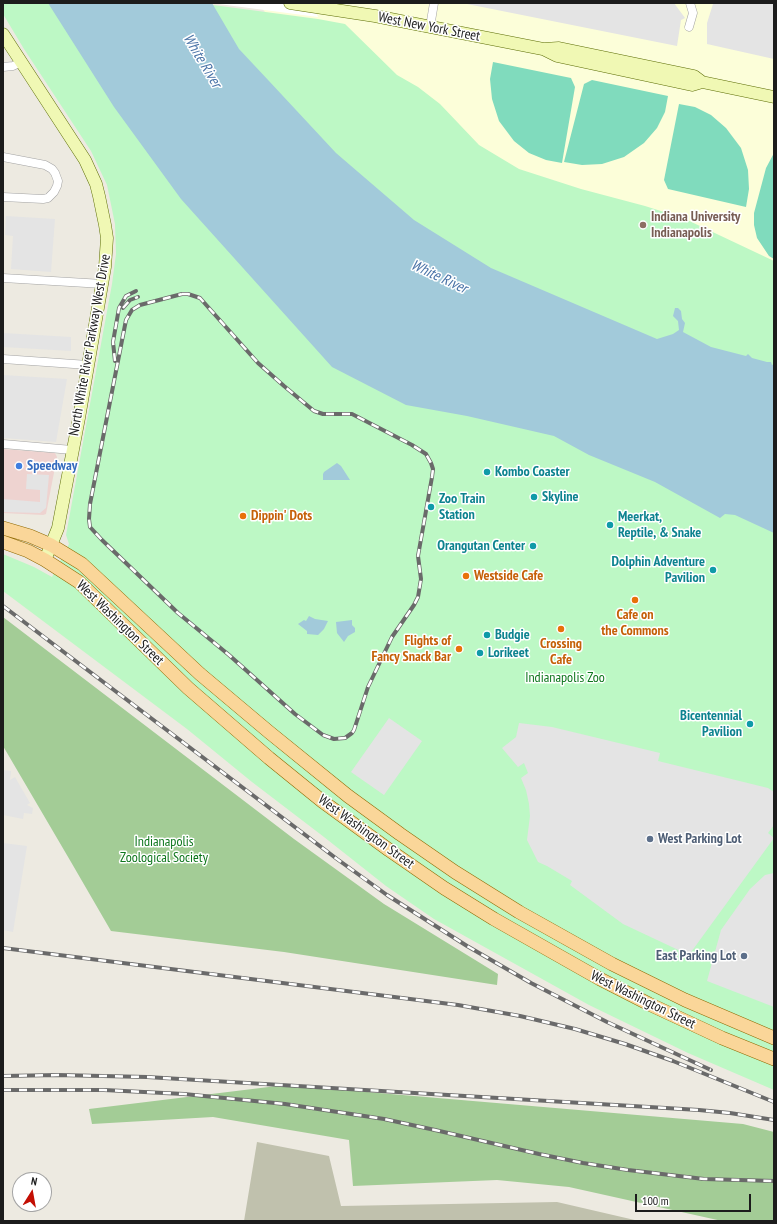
<!DOCTYPE html>
<html>
<head>
<meta charset="utf-8">
<style>
  body { margin:0 }
  #map { position:relative; width:777px; height:1224px; overflow:hidden; background:#edeae1; font-family:"PT Sans Narrow",sans-serif }
  canvas { display:block }
  .frame { position:absolute; inset:0; border:4px solid #1c1c1c; pointer-events:none }
  .north { position:absolute; left:12px; top:1172px; width:40px; height:40px; box-sizing:border-box; background:#fff; border:1px solid #a4a4a4; border-radius:50%; rotate:11deg; font-size:11px; font-weight:700; line-height:16px; text-align:center; color:#1c1c1c }
  .north::after { content:''; display:block; margin:auto; width:14px; height:18px; background:#c30f04; clip-path:polygon(50% 0,100% 100%,50% 72%,0 100%) }
  .scale { position:absolute; left:635px; top:1194px; width:116px; height:18px; box-sizing:border-box; border:2px solid #1c1c1c; border-top:0; padding-left:5px; font-size:12px; line-height:14px; white-space:nowrap; color:#1c1c1c; -webkit-text-stroke:3px #fff; paint-order:stroke }
</style>
</head>
<body>
<div id="map">
<canvas width="777" height="1224"></canvas>
<div class="frame"></div>
<div class="north">N</div>
<div class="scale">100 m</div>
</div>
<script>
const c = document.querySelector('canvas').getContext('2d');
c.lineJoin = 'round';
function fill(path, color) {
  c.fillStyle = color;
  c.fill(path, 'evenodd');
}
function toPath(rows) {
  const path = new Path2D();
  for (const r of rows) {
    path.moveTo(r[0], r[1]);
    for (let i = 2; i < r.length; i += 2) path.lineTo(r[i], r[i + 1]);
  }
  return path;
}
function stroke(path, color, width, dash) {
  c.strokeStyle = color;
  c.lineWidth = width;
  c.lineCap = dash ? 'butt' : 'round';
  c.setLineDash(dash || []);
  c.stroke(path);
}
function write(font, color, halo, rows, align = 'center') {
  c.font = font + ' "PT Sans Narrow",sans-serif';
  c.lineWidth = 3;
  c.setLineDash([]);
  c.textBaseline = 'middle';
  c.strokeStyle = halo;
  c.fillStyle = color;
  for (const [text, x, y, turn = 0] of rows) {
    c.save();
    c.translate(x, y);
    c.rotate((+turn || 0) * Math.PI / 180);
    c.textAlign = isNaN(turn) ? turn : align;
    if (halo) c.strokeText(text, 0, 0);
    c.fillText(text, 0, 0);
    c.restore();
  }
}
const commercial = toPath([
  [3,449,55,453,57,457,46,514,43,515,3,513]
]);
const education = toPath([
  [258,3,774,3,774,366,350,123]
]);
const construction = toPath([
  [257,1142,329,1156,341,1206,557,1202,639,1221,244,1221]
]);
const forest = toPath([
  [3,617,294,839,384,904,498,974,497,985,284,952,111,931,71,862,3,746],
  [285,1085,743,1124,774,1132,774,1221,722,1221,569,1187,497,1180,353,1186,349,1140,213,1117,92,1124,89,1109]
]);
const park = toPath([
  [3,3,198,3,318,19,345,24,397,75,418,87,440,104,479,145,519,169,581,189,645,206,683,218,774,261,774,1090,688,1053,589,1005,434,919,386,886,324,837,252,782,187,729,3,591,3,554,34,567,52,577,69,544,66,535,112,284,116,254,115,224,107,185,91,151,24,49,3,14]
]);
const pitch = toPath([
  [493,62,571,78,575,87,562,163,546,160,529,153,514,141,499,121,492,99,490,79],
  [592,80,668,96,665,112,657,128,644,143,624,157,602,164,582,165,564,162,584,84],
  [679,104,695,107,711,115,726,128,741,148,748,170,749,189,746,207,668,189,664,180],
  [774,153,774,259,769,256,757,238,754,225,754,213,766,168]
]);
const parking = toPath([
  [462,3,674,3,685,18,681,20,677,46],
  [713,3,774,3,774,59,707,44,707,23,713,4],
  [6,216,55,219,51,272,11,269,13,236,5,235],
  [3,333,71,337,71,351,3,347],
  [3,375,67,379,56,442,3,438],
  [27,474,49,475,46,508,40,513,3,512,3,499,40,502,40,490,26,489],
  [389,718,422,741,384,795,351,772],
  [519,723,552,727,660,753,658,761,768,788,774,792,774,825,768,833,774,838,689,955,623,924,570,885,572,881,547,866,538,862,527,840,530,816,529,804,526,790,521,778,528,773,524,763,518,767,502,748,516,737],
  [3,770,11,771,10,780,15,777,30,803,27,805,33,808,32,814,24,813,23,819,3,815],
  [3,843,27,846,13,932,3,930],
  [774,873,774,1007,707,981,721,930,750,889,765,875]
]);
const water = toPath([
  [48,3,212,3,239,49,269,81,336,153,414,220,491,268,657,339,673,334,679,330,678,321,673,316,675,308,678,308,681,311,682,319,685,323,683,332,711,347,746,356,748,354,752,358,767,362,771,362,772,365,774,364,774,533,735,515,725,514,720,518,655,482,589,455,554,436,467,416,406,405,332,367,181,199,114,107],
  [337,463,341,466,350,480,323,480,323,474,324,472],
  [309,616,315,619,328,621,324,629,318,635,307,634,307,631,298,624,304,620,306,621],
  [352,620,352,625,355,628,355,632,348,636,344,642,337,633,336,622]
]);
const pier = toPath([
  [211,3,312,3,318,17]
]);
const street = toPath([
  [430,27,434,3],
  [689,27,693,13,690,3],
  [3,67,13,66,21,62],
  [3,157,45,165,52,169,55,173,58,181,57,186,54,192,48,198,43,199,3,197],
  [3,278,103,284],
  [3,359,88,365],
  [3,444,72,450]
]);
const secondary = toPath([
  [290,3,375,16,543,49,557,56,692,85,702,82],
  [3,34,85,160,96,184,99,196,105,225,107,238,105,267,79,418,58,528,45,560],
  [544,49,559,48,694,76,702,82,774,97]
]);
const primary = toPath([
  [3,528,30,536,51,545,82,564,200,674,269,732,348,796,400,834,455,872,519,912,612,964,685,1000,774,1038],
  [3,542,28,551,45,560,79,582,188,688,269,758,322,801,389,850,444,888,494,919,600,979,649,1004,722,1038,774,1059]
]);
const rail = toPath([
  [182,294,188,294,200,298,258,363,284,386,314,411,323,414,352,414,412,445,426,454,431,463,433,469,432,477,418,556,421,579,418,597,414,605,392,637,368,687,354,730,352,733,345,738,334,739,323,735,295,714,229,655,178,613,102,540,90,527,89,519,90,504,126,320,132,310,140,305,182,294],
  [123,308,130,300,138,297],
  [115,361,113,342,119,308,126,296,136,291],
  [3,606,337,859,387,895,467,946,531,983,607,1022,711,1070],
  [3,948,458,1005,520,1016,575,1029,625,1044,673,1061,774,1102],
  [3,1076,58,1075,147,1077,699,1110,730,1113,774,1120],
  [3,1090,104,1090,184,1094,285,1104,384,1119,435,1130,539,1154,583,1163,628,1170,704,1179,774,1181]
]);
const markers = [
  [643,225,4,"#8d6e63"],
  [19,466,4,"#3f7fe0"],
  [487,472,4,"#0f9aa8"],
  [534,497,4,"#0f9aa8"],
  [431,507,4,"#0f9aa8"],
  [243,516,4,"#e8710a"],
  [610,525,4,"#0f9aa8"],
  [533,546,4,"#0f9aa8"],
  [713,570,4,"#0f9aa8"],
  [466,576,4,"#e8710a"],
  [635,600,4,"#e8710a"],
  [561,629,4,"#e8710a"],
  [487,635,4,"#0f9aa8"],
  [459,649,4,"#e8710a"],
  [480,653,4,"#0f9aa8"],
  [750,724,4,"#0f9aa8"],
  [650,839,4,"#5c6f8a"],
  [744,956,4,"#5c6f8a"]
];
const streetNames = [
  ["West New York Street",429,27,11],
  ["North White River Parkway West Drive",90,345,-80],
  ["West Washington Street",120,623,44],
  ["West Washington Street",366,832,36],
  ["West Washington Street",643,1000,26]
];
const educationNames = [
  ["Indiana University",651,217],
  ["Indianapolis",651,233]
];
const shopNames = [
  ["Speedway",27,466]
];
const cultureNames = [
  ["Kombo Coaster",495,472],
  ["Skyline",542,497],
  ["Zoo Train",439,499],
  ["Station",439,515],
  ["Meerkat,",618,517],
  ["Reptile, & Snake",618,533],
  ["Orangutan Center",525,546,"right"],
  ["Dolphin Adventure",705,562,"right"],
  ["Pavilion",705,578,"right"],
  ["Budgie",495,635],
  ["Lorikeet",488,653],
  ["Bicentennial",742,716,"right"],
  ["Pavilion",742,732,"right"]
];
const foodNames = [
  ["Dippin' Dots",251,516],
  ["Westside Cafe",474,576],
  ["Cafe on",635,615,"center"],
  ["the Commons",635,631,"center"],
  ["Flights of",451,641,"right"],
  ["Fancy Snack Bar",451,657,"right"],
  ["Crossing",561,644,"center"],
  ["Cafe",561,660,"center"]
];
const parkNames = [
  ["Indianapolis Zoo",565,678],
  ["Indianapolis",164,842],
  ["Zoological Society",164,858]
];
const serviceNames = [
  ["West Parking Lot",658,839],
  ["East Parking Lot",736,956,"right"]
];
const waterNames = [
  ["White River",202,61,59],
  ["White River",439,277,25]
];
fill(commercial, '#eed3d0');
fill(education, '#fcfed9');
fill(construction, '#c0c1ad');
fill(forest, '#a3cc96');
fill(park, '#bdf8c5');
fill(pitch, '#80dbbd');
fill(parking, '#e4e4e4');
fill(water, '#a2cada');
fill(pier, '#fff');
stroke(street, '#a3a3a3', 9);
stroke(secondary, '#5d6e07', 13);
stroke(primary, '#906a03', 14);
stroke(street, '#fff', 8);
stroke(secondary, '#f0f8b4', 12);
stroke(primary, '#fad699', 13);
stroke(rail, '#6a6a6a', 4);
stroke(rail, '#fff', 2.5, [8]);
for (const [x, y, r, color] of markers) {
  const dot = new Path2D();
  dot.arc(x, y, r, 0, 2 * Math.PI);
  c.fillStyle = color;
  c.fill(dot);
  stroke(dot, '#fff', 1.5);
}
write('14px', '#1c1c1c', '#fff', streetNames);
write('bold 14px', '#785e54', '#fff', educationNames, 'left');
write('bold 14px', '#366cbe', '#fff', shopNames, 'left');
write('bold 14px', '#0d838f', '#fff', cultureNames, 'left');
write('bold 14px', '#c56008', '#fff', foodNames, 'left');
write('14px', '#0d761c', '#fff', parkNames);
write('bold 14px', '#4e5e75', '#fff', serviceNames, 'left');
write('italic 15px', '#4b74a8', '#fff', waterNames);
</script>
</body>
</html>
